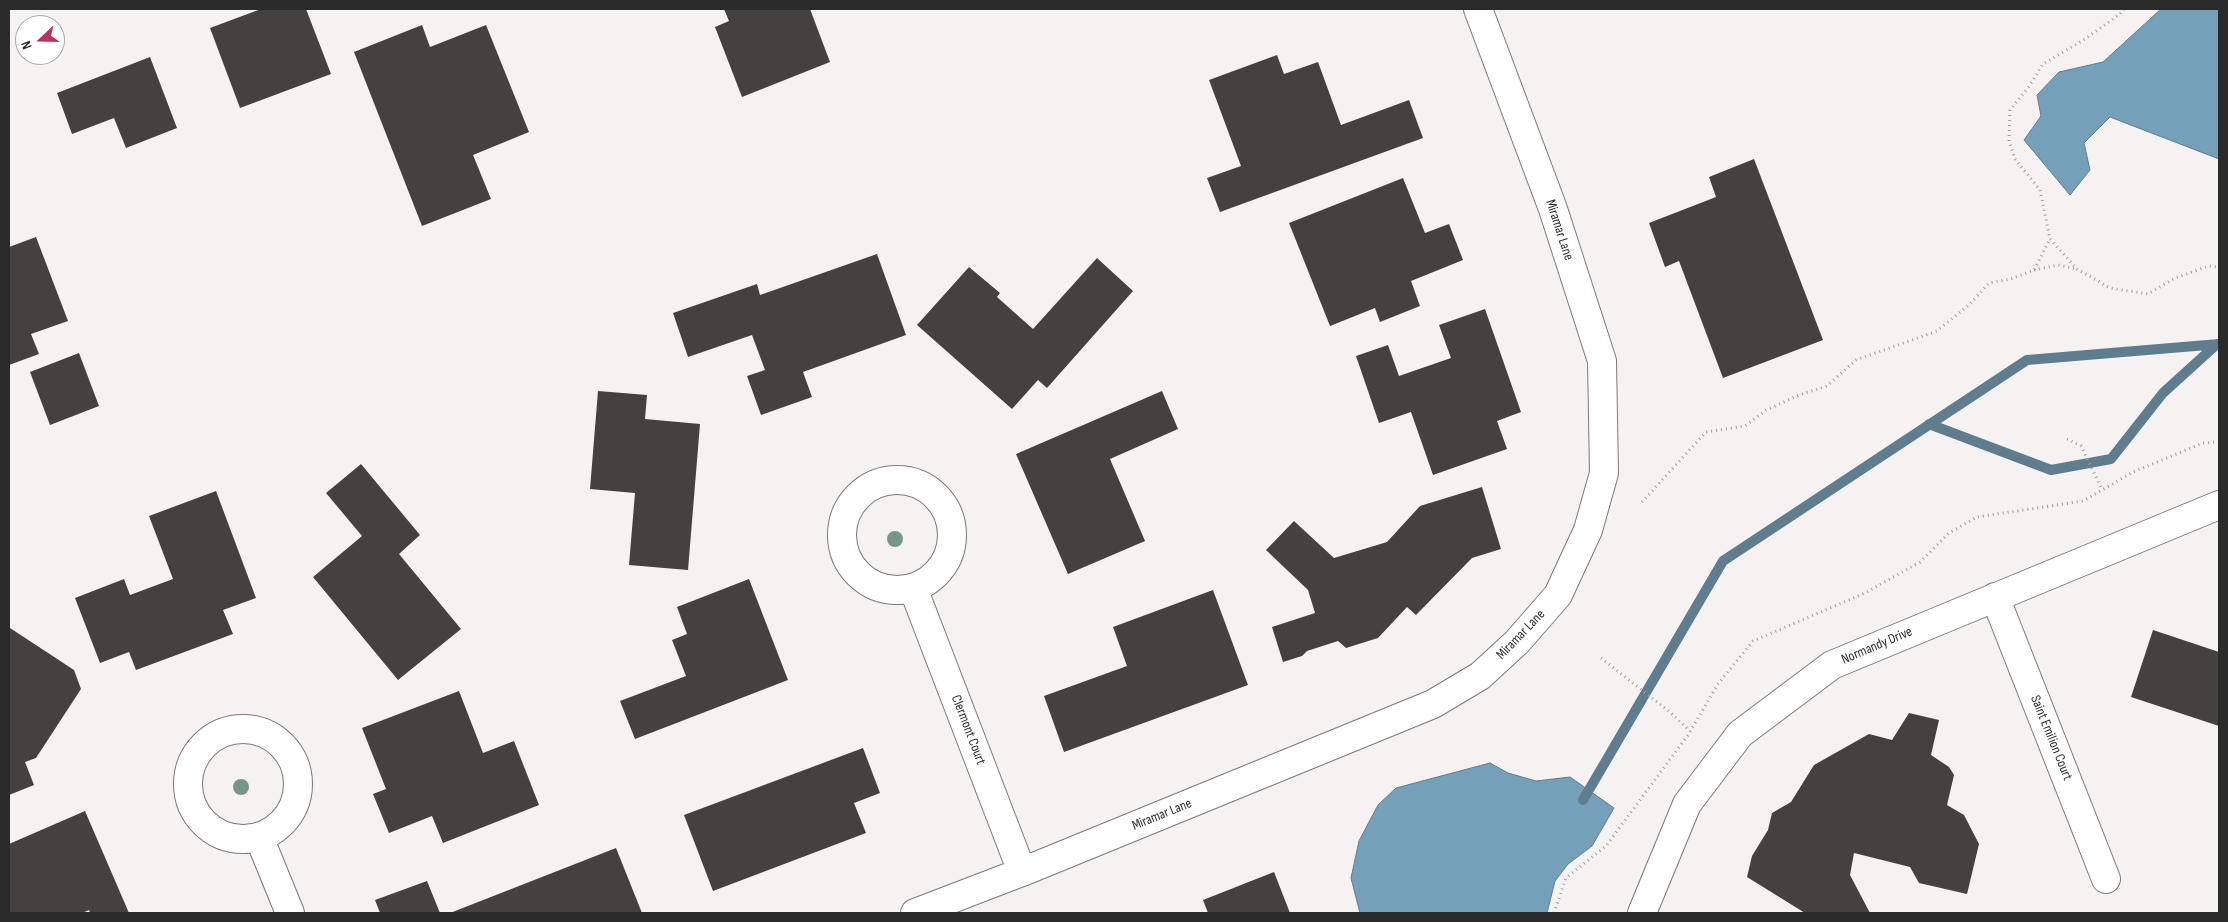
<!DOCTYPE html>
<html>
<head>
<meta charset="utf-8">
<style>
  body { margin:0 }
  #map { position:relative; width:2228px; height:922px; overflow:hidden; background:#f6f2f1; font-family:"Sofia Sans Condensed",sans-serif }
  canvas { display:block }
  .frame { position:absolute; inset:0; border:10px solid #2c2b2b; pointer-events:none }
  .north { position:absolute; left:15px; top:15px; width:50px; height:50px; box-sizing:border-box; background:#fff; border:1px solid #abaaaa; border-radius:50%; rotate:249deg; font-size:14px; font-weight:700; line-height:20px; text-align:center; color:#2c2b2b }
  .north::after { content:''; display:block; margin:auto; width:18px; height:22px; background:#be305f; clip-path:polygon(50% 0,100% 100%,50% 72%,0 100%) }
</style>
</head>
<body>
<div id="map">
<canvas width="2228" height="922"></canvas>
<div class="frame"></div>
<div class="north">N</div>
</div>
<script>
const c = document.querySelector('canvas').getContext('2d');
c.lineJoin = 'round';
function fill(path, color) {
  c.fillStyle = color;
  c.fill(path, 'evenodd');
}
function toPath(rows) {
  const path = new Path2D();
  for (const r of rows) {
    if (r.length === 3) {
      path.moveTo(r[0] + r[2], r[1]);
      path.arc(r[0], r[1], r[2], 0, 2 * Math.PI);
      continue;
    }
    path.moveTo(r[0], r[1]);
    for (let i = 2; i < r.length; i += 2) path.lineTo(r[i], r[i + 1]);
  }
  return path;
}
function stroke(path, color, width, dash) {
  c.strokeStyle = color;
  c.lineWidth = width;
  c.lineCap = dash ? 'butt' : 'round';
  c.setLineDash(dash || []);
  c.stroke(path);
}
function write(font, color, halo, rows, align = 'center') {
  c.font = font + ' "Sofia Sans Condensed",sans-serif';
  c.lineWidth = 5;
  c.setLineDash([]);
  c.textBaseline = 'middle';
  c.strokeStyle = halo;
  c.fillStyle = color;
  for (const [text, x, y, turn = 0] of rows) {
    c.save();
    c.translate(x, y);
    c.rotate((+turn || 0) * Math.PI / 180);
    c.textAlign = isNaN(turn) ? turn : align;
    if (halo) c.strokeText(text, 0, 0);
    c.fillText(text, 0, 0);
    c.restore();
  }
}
const water = toPath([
  [2161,9,2219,9,2219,159,2110,117,2084,143,2090,170,2070,195,2024,140,2041,116,2037,95,2059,72,2103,62,2161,9],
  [1490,763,1508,773,1536,781,1570,777,1614,808,1592,846,1568,864,1555,881,1547,913,1360,913,1351,878,1359,841,1378,805,1396,788,1490,763]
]);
const stream = toPath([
  [1929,424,2051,470,2111,459,2163,393,2217,344],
  [1583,800,1723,561,2027,360,2219,344]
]);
const building = toPath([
  [261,9,306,9,331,74,240,108,210,28],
  [724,9,810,9,830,62,742,97,715,27,729,21],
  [422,25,430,47,486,25,529,132,473,155,491,199,422,226,354,52],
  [1277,55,1284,74,1318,62,1341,125,1409,100,1423,138,1220,212,1207,178,1241,166,1209,80],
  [150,57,177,128,126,148,114,118,72,134,57,93],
  [1754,159,1823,340,1723,378,1679,261,1665,267,1649,223,1716,197,1709,177],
  [1403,178,1425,233,1449,224,1463,260,1411,281,1420,306,1380,322,1375,308,1330,326,1289,223],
  [36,237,68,321,31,334,39,354,9,365,9,247],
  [877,254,906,335,803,372,812,397,761,415,747,376,765,370,752,335,688,357,673,313,757,284,760,295],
  [1097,258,1133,291,1047,388,1038,380,1012,409,917,325,969,267,1000,293,997,297,1033,329],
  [1485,309,1521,412,1497,421,1507,449,1433,475,1411,412,1379,423,1356,356,1388,345,1399,376,1451,358,1439,325],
  [79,353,99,406,50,425,30,372],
  [598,391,647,395,645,419,700,424,688,570,629,565,635,493,590,489],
  [1162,391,1178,429,1110,459,1145,541,1068,574,1016,454],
  [361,464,420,535,399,554,461,629,398,680,313,577,362,536,326,493],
  [1482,487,1501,549,1472,558,1416,615,1407,607,1378,638,1346,648,1338,641,1307,651,1302,656,1283,662,1272,627,1315,613,1308,590,1266,550,1294,521,1334,558,1387,542,1420,506],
  [216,491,256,598,223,610,233,634,136,670,129,652,100,663,75,598,124,579,130,595,173,579,149,516],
  [749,579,788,680,635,739,620,701,686,676,672,640,687,634,677,607],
  [1213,590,1248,685,1064,752,1044,696,1127,666,1113,627],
  [10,628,74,670,81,689,36,758,25,762,34,785,9,795],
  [2153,630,2219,652,2219,726,2131,697],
  [459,691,483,753,514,741,539,805,443,843,432,816,389,833,373,794,386,789,362,728],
  [1909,713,1939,720,1931,755,1949,767,1954,775,1947,805,1964,815,1979,844,1967,894,1919,883,1910,867,1854,853,1850,875,1870,913,1805,913,1747,877,1752,856,1768,830,1772,813,1791,802,1814,765,1869,734,1892,740],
  [863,748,880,793,854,803,866,833,713,891,684,815],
  [85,811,129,913,90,913,89,910,82,913,9,913,9,844],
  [616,848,642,913,450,913],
  [1274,872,1290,913,1208,913,1203,900],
  [427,881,440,913,380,913,375,900]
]);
const path = toPath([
  [2124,9,2120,14,2085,39,2043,64,2028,88,2010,110,2009,141,2015,159,2040,190,2050,239,2077,269,2110,288,2148,294,2175,278,2209,266,2219,267],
  [2034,270,2058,265,2077,269],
  [2067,439,2081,446,2102,489],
  [1642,502,1706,432,1745,426,1766,410,1799,395,1827,386,1856,360,1937,331,1970,304,1989,283,2011,279,2034,270,2050,239],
  [1601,658,1670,712,1690,731],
  [1554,913,1566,878,1606,846,1688,735,1718,684,1753,641,1865,593,1920,562,1949,533,1977,517,2083,501,2133,472,2203,443,2219,442]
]);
const minor = toPath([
  [897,535,55],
  [913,588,1022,872],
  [1995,597,2106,879],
  [243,784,55],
  [259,837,290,913],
  [915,913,1022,872,1433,704,1480,676,1517,642,1558,595,1588,530,1604,473,1602,361,1553,209,1478,9],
  [1642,913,1687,804,1740,734,1832,665,2219,505]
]);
const trees = [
  [895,539],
  [241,787]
];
const streetNames = [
  ["Miramar Lane",1559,230,72],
  ["Miramar Lane",1521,635,-46],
  ["Normandy Drive",1877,646,-23],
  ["Clermont Court",968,730,69],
  ["Saint Emilion Court",2051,738,68],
  ["Miramar Lane",1162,815,-22]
];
fill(water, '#75a0ba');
stroke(water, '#5f7d8f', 1);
stroke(stream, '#5f7d8f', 10);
fill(building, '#444140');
stroke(minor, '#7c7978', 30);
stroke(path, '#a09d9d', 3, [1, 4]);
stroke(minor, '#fff', 28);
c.fillStyle = '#779688';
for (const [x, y] of trees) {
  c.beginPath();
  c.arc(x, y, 8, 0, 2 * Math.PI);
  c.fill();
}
write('14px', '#2c2b2b', '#fff', streetNames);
</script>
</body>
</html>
